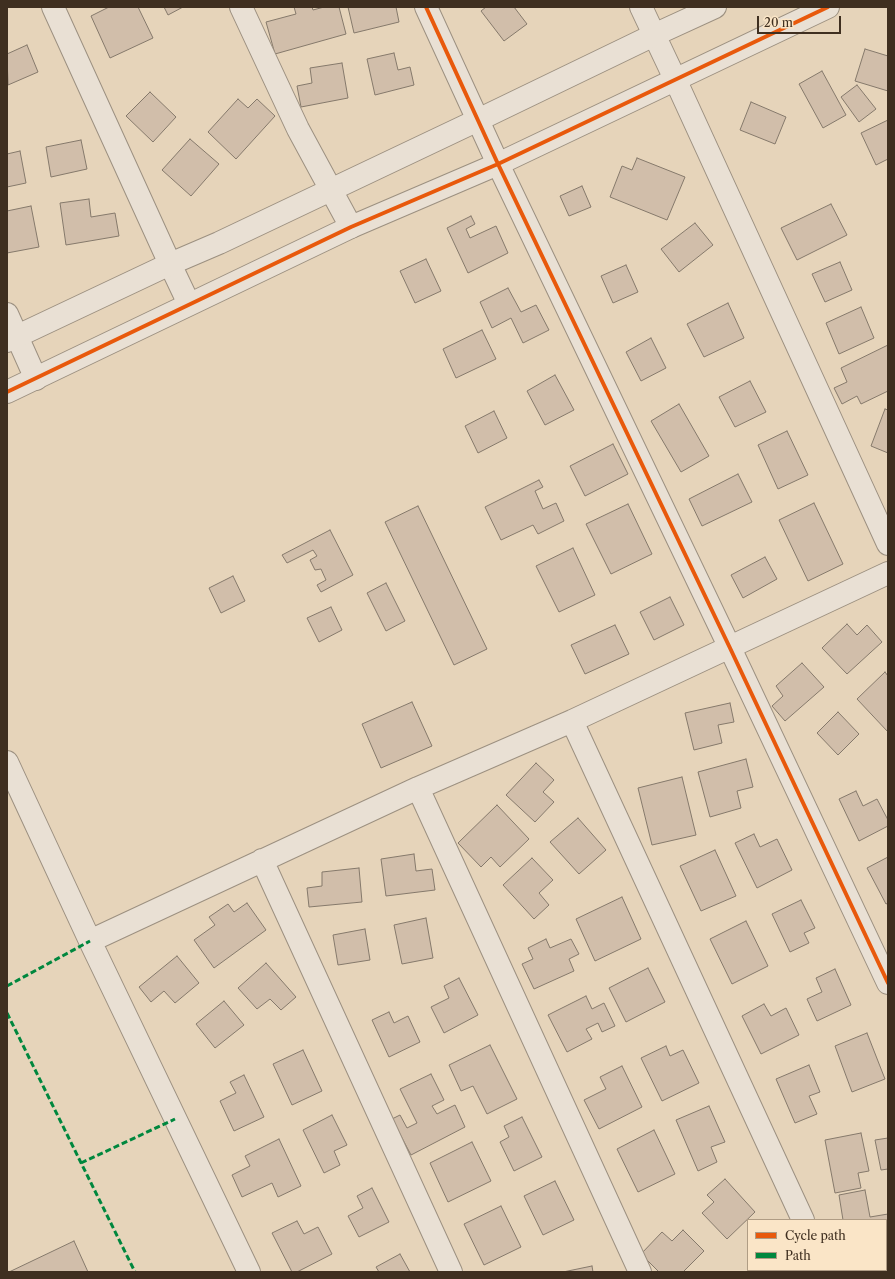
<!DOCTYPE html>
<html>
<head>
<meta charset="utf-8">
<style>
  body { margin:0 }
  #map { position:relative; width:895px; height:1279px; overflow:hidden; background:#e6d4ba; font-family:"Libre Caslon Text",serif }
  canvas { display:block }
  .frame { position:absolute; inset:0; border:8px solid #3f2f20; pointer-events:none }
  .legend { position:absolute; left:747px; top:1219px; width:140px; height:52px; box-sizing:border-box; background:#fae5c7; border:1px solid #af9c84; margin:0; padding:5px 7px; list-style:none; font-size:12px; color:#3f2f20 }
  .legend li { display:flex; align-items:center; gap:8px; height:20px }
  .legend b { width:20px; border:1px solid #af9c84 }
  .scale { position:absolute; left:757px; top:16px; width:84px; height:18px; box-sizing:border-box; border:2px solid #3f2f20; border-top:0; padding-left:5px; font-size:12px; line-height:14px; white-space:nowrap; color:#3f2f20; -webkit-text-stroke:3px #fae5c7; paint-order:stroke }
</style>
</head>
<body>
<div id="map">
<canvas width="895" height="1279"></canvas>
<div class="frame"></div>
<ul class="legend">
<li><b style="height:5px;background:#e8590c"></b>Cycle path</li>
<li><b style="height:5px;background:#00873e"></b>Path</li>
</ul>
<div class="scale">20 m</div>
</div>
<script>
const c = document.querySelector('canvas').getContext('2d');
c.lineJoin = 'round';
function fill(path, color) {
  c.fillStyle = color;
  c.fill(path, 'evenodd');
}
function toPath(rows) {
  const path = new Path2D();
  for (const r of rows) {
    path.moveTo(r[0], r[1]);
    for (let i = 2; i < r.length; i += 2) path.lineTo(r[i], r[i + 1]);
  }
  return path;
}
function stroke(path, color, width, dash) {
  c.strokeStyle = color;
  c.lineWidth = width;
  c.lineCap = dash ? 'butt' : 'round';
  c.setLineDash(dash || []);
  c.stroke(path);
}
const building = toPath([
  [109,7,138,7,153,38,110,58,91,16,109,7],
  [164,7,183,7,168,15,164,7],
  [294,7,312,7,313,10,324,7,339,7,346,34,275,54,266,22,296,14,294,7],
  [348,7,396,7,399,22,354,33,348,7],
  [486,7,514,7,527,24,504,41,481,11,486,7],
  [27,45,38,72,8,85,7,54,27,45],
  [865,49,888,56,888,91,855,81,865,49],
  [394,53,398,70,410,67,414,85,375,95,367,59,394,53],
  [342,63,348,98,301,107,297,86,312,83,310,68,342,63],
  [822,71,846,115,823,128,799,84,822,71],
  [857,85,876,109,859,122,841,97,857,85],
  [150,92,176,117,153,142,126,116,150,92],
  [238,99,248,108,257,99,275,116,236,159,208,132,238,99],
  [751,102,786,117,775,144,740,130,751,102],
  [888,120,888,159,876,165,861,133,888,120],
  [190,139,219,164,191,196,162,170,190,139],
  [81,140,87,169,51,177,46,147,81,140],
  [20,151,26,183,7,187,7,154,20,151],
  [637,158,685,177,667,220,610,197,622,166,632,170,637,158],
  [582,186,591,207,569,216,560,196,582,186],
  [89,199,91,217,115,213,119,236,66,245,60,203,89,199],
  [831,204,847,235,797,260,781,228,831,204],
  [31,206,39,247,7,253,7,211,31,206],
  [471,216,475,224,466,229,470,238,496,226,508,253,468,273,447,228,471,216],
  [695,223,713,245,679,272,661,249,695,223],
  [426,259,441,291,415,303,400,271,426,259],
  [840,262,852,290,825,302,812,274,840,262],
  [626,265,638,292,613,303,601,276,626,265],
  [508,288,521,312,536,305,549,330,523,343,511,318,492,328,480,302,508,288],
  [728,303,744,338,704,357,687,324,728,303],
  [861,307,874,338,839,354,826,323,861,307],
  [482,330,496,359,456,378,443,349,482,330],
  [651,338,666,368,641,381,626,352,651,338],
  [888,345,888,391,861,404,857,396,842,404,834,388,847,382,841,368,888,345],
  [555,375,574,410,545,425,527,391,555,375],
  [750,381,766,412,735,427,719,397,750,381],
  [679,404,709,456,681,472,651,421,679,404],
  [885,409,888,410,888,453,871,446,885,409],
  [494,411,507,438,478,453,465,426,494,411],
  [787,431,808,475,778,489,758,445,787,431],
  [613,444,628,474,585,496,570,466,613,444],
  [738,474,752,502,702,526,689,499,738,474],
  [539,480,543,487,535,491,543,509,556,503,564,521,538,534,533,525,501,540,485,507,539,480],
  [814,503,843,564,808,581,779,520,814,503],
  [628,504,652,554,611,574,586,524,628,504],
  [418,506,487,649,454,665,385,522,418,506],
  [330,530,353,575,321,592,317,585,326,580,321,569,315,570,310,560,317,556,313,550,287,563,282,555,330,530],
  [573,548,595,595,559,612,536,566,573,548],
  [765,557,777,579,743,598,731,575,765,557],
  [233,576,245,601,221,613,209,588,233,576],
  [386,583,405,621,386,631,367,593,386,583],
  [670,597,684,625,654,640,640,612,670,597],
  [331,607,342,630,319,642,307,618,331,607],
  [847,624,857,635,867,625,882,642,847,674,822,648,847,624],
  [615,625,629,654,585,674,571,645,615,625],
  [802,663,824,687,785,721,772,706,783,696,776,686,802,663],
  [885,672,888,676,888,732,857,699,885,672],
  [412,702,432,746,381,768,362,724,412,702],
  [730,703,734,722,718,725,722,743,694,750,685,713,730,703],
  [838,712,859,734,838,755,817,733,838,712],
  [746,759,753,787,737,791,741,808,710,817,698,772,746,759],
  [536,763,554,780,543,792,554,802,535,822,506,795,536,763],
  [682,777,696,835,652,845,638,788,682,777],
  [856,791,863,806,877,799,888,820,888,826,859,841,839,799,856,791],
  [497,805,529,839,500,867,491,857,481,867,458,843,497,805],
  [578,818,606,850,579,874,550,842,578,818],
  [754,834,760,847,777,839,792,870,757,888,735,843,754,834],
  [715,850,736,896,701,911,680,866,715,850],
  [414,854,416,871,432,869,435,890,386,896,381,859,414,854],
  [888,857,888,903,886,904,867,868,888,857],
  [532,858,553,880,539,893,549,905,534,919,503,885,532,858],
  [359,868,362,902,309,907,307,888,322,886,322,872,359,868],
  [622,897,641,939,595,961,576,919,622,897],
  [801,900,815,928,804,933,809,943,790,952,772,914,801,900],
  [247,903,266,930,214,968,194,940,215,925,209,917,228,904,234,912,247,903],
  [426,918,433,958,402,964,394,925,426,918],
  [746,921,768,966,732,984,710,939,746,921],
  [365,929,370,960,338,965,333,935,365,929],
  [546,939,550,948,571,939,579,954,569,959,574,971,534,989,522,964,533,959,528,948,546,939],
  [177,956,199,983,175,1003,164,991,151,1002,139,987,177,956],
  [266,963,296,997,281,1010,270,999,257,1009,238,988,266,963],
  [648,968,665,1002,626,1022,609,988,648,968],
  [835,969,851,1005,817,1021,807,999,822,992,816,978,835,969],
  [459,978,478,1015,444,1033,431,1007,449,998,444,986,459,978],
  [586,996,592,1009,604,1003,615,1026,602,1032,598,1023,586,1029,592,1039,567,1052,548,1015,586,996],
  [224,1001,244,1025,215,1048,196,1024,224,1001],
  [764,1004,771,1016,786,1008,799,1035,761,1054,742,1016,764,1004],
  [389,1012,394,1023,408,1016,420,1042,389,1057,372,1020,389,1012],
  [867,1033,885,1079,852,1092,835,1046,867,1033],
  [490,1045,517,1099,487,1114,473,1086,461,1091,449,1065,490,1045],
  [666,1046,670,1056,683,1050,699,1083,662,1101,641,1058,666,1046],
  [303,1050,322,1091,292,1105,273,1064,303,1050],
  [809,1065,820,1092,809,1096,817,1114,795,1123,776,1079,809,1065],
  [622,1066,642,1107,599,1129,584,1100,606,1089,600,1077,622,1066],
  [431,1074,444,1100,432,1106,437,1114,455,1105,465,1127,411,1155,392,1119,400,1115,407,1128,417,1123,400,1089,431,1074],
  [244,1075,264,1117,234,1131,220,1101,236,1093,230,1082,244,1075],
  [709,1106,725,1142,711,1147,717,1162,698,1171,676,1120,709,1106],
  [332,1115,347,1145,334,1151,340,1165,324,1173,303,1130,332,1115],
  [522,1117,542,1157,514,1171,500,1142,509,1137,504,1126,522,1117],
  [654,1130,675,1174,638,1192,617,1149,654,1130],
  [861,1133,869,1171,858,1173,861,1188,835,1193,825,1140,861,1133],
  [888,1138,888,1169,881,1170,875,1140,888,1138],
  [279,1139,301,1186,278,1197,272,1183,242,1197,232,1175,250,1166,245,1156,279,1139],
  [472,1142,491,1181,448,1202,430,1163,472,1142],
  [725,1179,755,1212,727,1239,702,1213,714,1202,707,1195,725,1179],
  [555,1181,574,1220,543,1235,524,1196,555,1181],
  [372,1188,389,1222,359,1237,348,1216,363,1208,357,1196,372,1188],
  [865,1190,870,1217,888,1214,888,1234,886,1234,886,1220,843,1220,839,1195,865,1190],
  [501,1206,521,1247,484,1265,464,1224,501,1206],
  [297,1221,304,1234,318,1227,332,1254,297,1272,292,1272,272,1233,297,1221],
  [683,1230,704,1251,683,1272,659,1272,641,1254,662,1232,672,1241,683,1230],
  [74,1241,88,1272,9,1272,74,1241],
  [400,1254,410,1272,379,1272,376,1267,400,1254],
  [592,1266,593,1272,563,1272,592,1266],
  [751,1270,789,1270,787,1272,753,1272,751,1270]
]);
const minor = toPath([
  [53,7,170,264,189,304],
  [241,7,298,129,351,227],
  [426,7,498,164,730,648,888,983],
  [641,7,675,79,888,544],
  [7,314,36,379],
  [572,721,803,1220],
  [7,762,90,941,249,1272],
  [418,788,640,1272],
  [262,860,451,1272],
  [90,941,418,788,572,721,888,573],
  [826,1270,827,1272]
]);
const tertiary = toPath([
  [7,341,170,264,219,243,478,120,654,35,715,7],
  [7,392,351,227,498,164,828,7]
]);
const quiet = toPath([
  [7,986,90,941],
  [7,1013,135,1272],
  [81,1163,175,1119]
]);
const cycleway = toPath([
  [426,7,498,164,730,648,888,983],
  [7,392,351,227,498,164,828,7]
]);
fill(building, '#d1beaa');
stroke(building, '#85796b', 1);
stroke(minor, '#9c9080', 24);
stroke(tertiary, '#9c9080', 24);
stroke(minor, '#e9e0d4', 22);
stroke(tertiary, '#e9e0d4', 22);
stroke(quiet, '#00873e', 3, [6, 3]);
stroke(cycleway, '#e8590c', 4);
</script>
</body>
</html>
